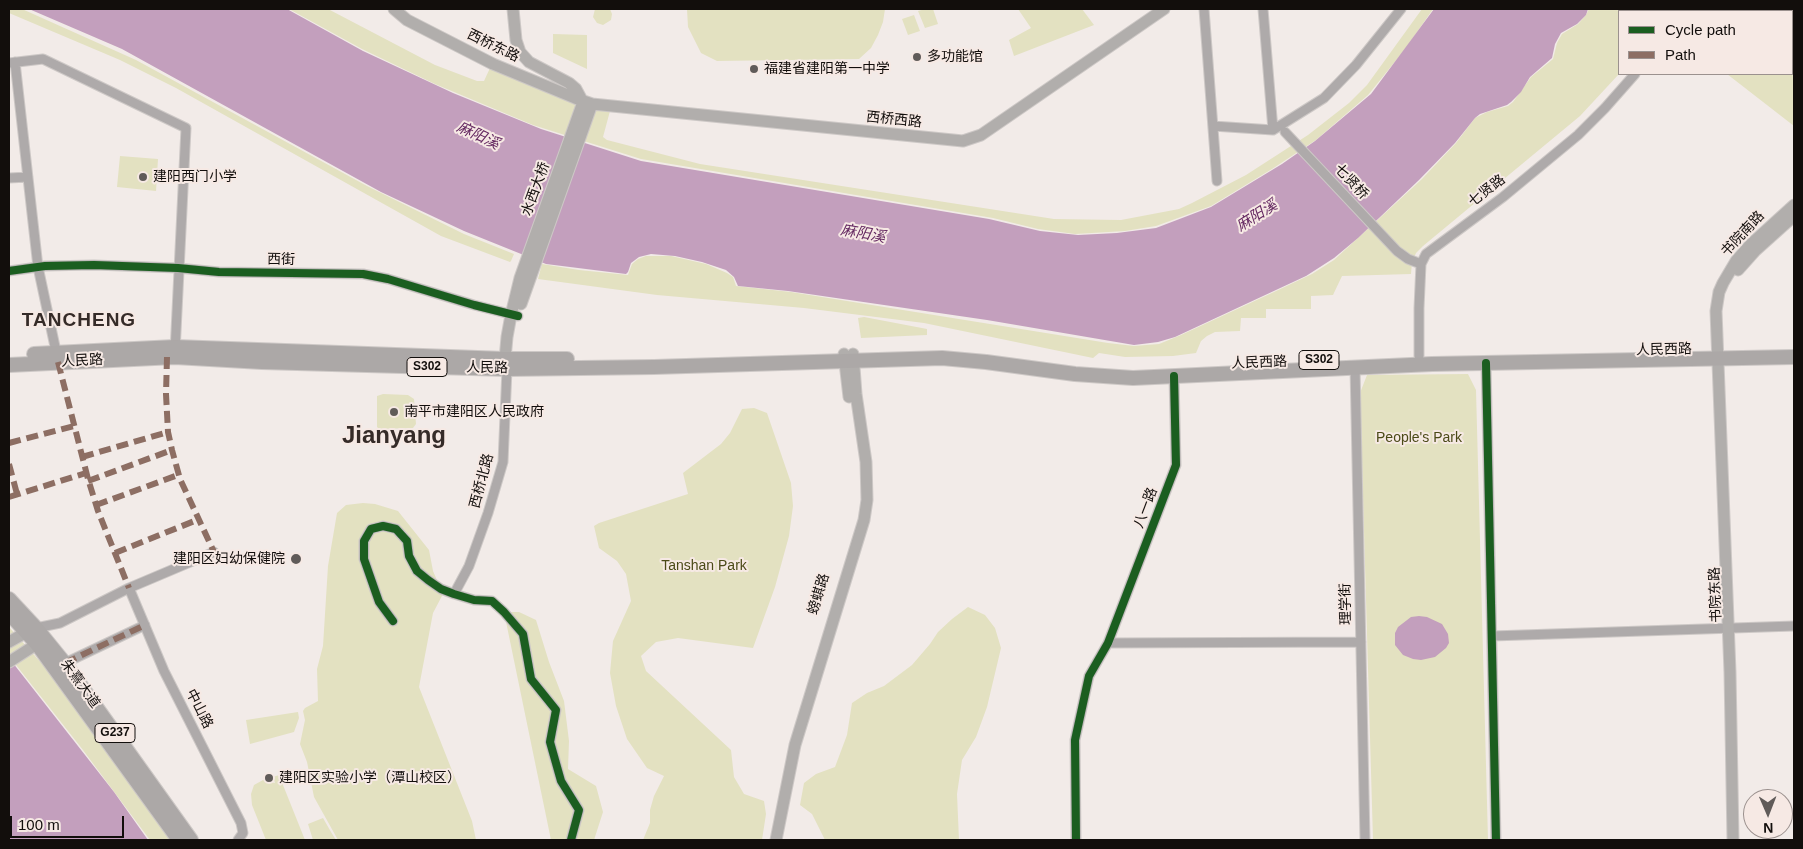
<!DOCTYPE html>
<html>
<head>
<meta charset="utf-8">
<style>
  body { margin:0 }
  #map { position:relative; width:1803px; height:849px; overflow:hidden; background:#f2ebe8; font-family:Arial,sans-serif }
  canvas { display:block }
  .frame { position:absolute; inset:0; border:10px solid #120e0c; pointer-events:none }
  .legend { position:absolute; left:1618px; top:10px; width:175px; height:65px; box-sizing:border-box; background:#f6e9e4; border:1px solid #9b918e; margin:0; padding:6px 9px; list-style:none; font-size:15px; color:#120e0c }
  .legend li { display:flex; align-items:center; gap:10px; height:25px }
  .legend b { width:25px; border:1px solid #9b918e }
  .north { position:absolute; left:1743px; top:789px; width:50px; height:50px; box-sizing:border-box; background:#f6e9e4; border:1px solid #9b918e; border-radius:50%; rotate:179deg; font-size:14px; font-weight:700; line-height:20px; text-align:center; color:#120e0c }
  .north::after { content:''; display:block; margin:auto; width:18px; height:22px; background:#605b59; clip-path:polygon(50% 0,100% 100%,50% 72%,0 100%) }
  .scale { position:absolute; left:10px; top:816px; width:114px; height:22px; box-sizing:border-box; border:2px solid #120e0c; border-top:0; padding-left:6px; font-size:15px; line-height:18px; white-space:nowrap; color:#120e0c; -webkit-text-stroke:4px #f6e9e4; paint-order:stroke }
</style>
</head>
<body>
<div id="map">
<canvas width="1803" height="849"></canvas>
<div class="frame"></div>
<ul class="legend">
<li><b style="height:6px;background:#1b5e20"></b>Cycle path</li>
<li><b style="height:6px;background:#8d6e63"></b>Path</li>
</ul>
<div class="north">N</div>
<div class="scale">100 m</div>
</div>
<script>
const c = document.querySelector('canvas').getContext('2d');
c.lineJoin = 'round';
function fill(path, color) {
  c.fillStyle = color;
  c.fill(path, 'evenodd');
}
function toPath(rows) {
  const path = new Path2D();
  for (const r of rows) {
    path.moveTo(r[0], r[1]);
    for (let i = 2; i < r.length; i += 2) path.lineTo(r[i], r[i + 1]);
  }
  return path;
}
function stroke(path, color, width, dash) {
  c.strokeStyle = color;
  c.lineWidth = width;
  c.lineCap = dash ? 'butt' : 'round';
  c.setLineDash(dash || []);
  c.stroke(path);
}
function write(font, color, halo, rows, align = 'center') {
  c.font = font + ' Arial,"Noto Sans SC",sans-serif';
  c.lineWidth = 4;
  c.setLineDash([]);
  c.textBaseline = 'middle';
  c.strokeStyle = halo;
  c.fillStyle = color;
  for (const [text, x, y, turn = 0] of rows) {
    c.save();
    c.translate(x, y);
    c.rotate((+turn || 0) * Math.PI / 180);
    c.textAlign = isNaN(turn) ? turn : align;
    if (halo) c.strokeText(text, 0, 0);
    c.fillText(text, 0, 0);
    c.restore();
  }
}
const green = toPath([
  [9,9,22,9,136,60,367,186,464,234,514,254,511,261,510,262,441,236,176,88,120,60,9,13],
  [289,9,328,9,435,65,477,81,484,81,490,68,610,111,603,137,607,140,700,164,1054,219,1121,220,1179,209,1192,203,1246,175,1308,135,1349,103,1367,85,1422,9,1433,9,1406,48,1368,95,1316,140,1272,169,1211,206,1156,226,1125,231,1075,234,1038,229,993,218,641,159,533,125,435,84,362,49],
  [595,9,610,9,612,14,611,20,603,25,597,23,593,17],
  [687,9,885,9,883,22,878,35,871,48,859,59,717,61,701,53,688,27],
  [925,9,933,9,938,24,925,28,918,11],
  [1018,9,1082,9,1094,25,1014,56,1009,40,1031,28],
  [1589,9,1614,9,1621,11,1619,11,1619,74,1580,116,1423,246,1416,253,1412,262,1411,274,1342,276,1333,295,1311,296,1311,309,1266,309,1266,318,1241,318,1240,331,1215,332,1207,336,1201,341,1196,353,1173,356,1125,357,1099,353,1093,358,924,323,804,308,657,295,538,279,542,264,579,270,628,275,632,264,638,259,646,256,671,256,706,264,727,273,733,277,736,286,791,292,1108,343,1134,346,1159,344,1181,335,1274,292,1312,274,1334,260,1422,179,1456,143,1475,118,1487,112,1508,106,1513,102,1531,77,1553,59,1557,43,1562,34,1578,24,1586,15],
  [914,15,920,31,908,35,902,19],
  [553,34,587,35,587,69,553,53],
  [1792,62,1794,63,1794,126,1727,74,1792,74],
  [120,156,158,159,156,191,117,187],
  [864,317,927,329,927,335,861,338,858,318],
  [1468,374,1476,390,1488,840,1373,840,1360,393,1367,375],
  [383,394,408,395,414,399,416,424,413,428,379,429,377,427,377,396],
  [754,408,767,413,791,483,793,506,789,536,775,587,753,648,678,638,656,642,641,656,646,671,731,750,734,777,744,794,764,801,766,814,762,840,643,840,650,823,650,810,654,796,664,776,647,768,627,739,616,706,610,673,613,641,631,601,626,574,617,561,599,548,594,526,599,523,688,494,683,473,721,444,730,433,742,409],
  [363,503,375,504,398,511,429,550,433,571,443,594,433,613,419,687,472,821,476,840,338,840,314,797,307,762,300,744,305,720,303,711,305,708,318,701,317,669,323,646,328,566,337,513,346,505],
  [968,607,985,615,995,628,1001,648,987,707,976,737,962,760,957,794,959,840,825,840,812,814,800,805,804,783,816,774,835,767,847,735,852,703,867,693,884,686,912,665,930,644,938,632,952,619],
  [504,612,519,612,536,620,549,662,564,701,569,741,568,769,596,786,603,812,594,840,551,840],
  [9,627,44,666,176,840,150,840,83,750,9,656],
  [298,712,299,718,294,732,250,744,246,720],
  [279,775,305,840,266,840,252,805,251,794,254,785,263,780,275,783,273,777],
  [323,818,331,832,336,840,313,840,308,824]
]);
const water = toPath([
  [29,9,287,9,363,51,453,93,541,129,641,161,989,219,1040,231,1078,235,1117,233,1156,228,1211,207,1282,164,1315,141,1371,94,1434,9,1588,9,1586,15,1577,24,1561,33,1555,44,1552,58,1530,77,1521,92,1511,102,1507,105,1480,114,1475,118,1455,143,1419,180,1358,238,1334,258,1306,276,1175,337,1158,342,1134,345,987,320,788,291,738,286,734,277,726,270,702,262,675,256,651,254,639,257,631,263,628,272,626,274,546,264,464,231,381,192,122,49],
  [1419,616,1427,617,1442,624,1448,634,1449,643,1446,648,1435,657,1421,660,1413,659,1403,655,1395,645,1395,633,1398,627,1411,617],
  [9,658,114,792,148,840,9,840]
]);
const minor = toPath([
  [1204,9,1217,181],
  [1263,9,1273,130],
  [1683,11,1685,9],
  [15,62,38,267,57,356],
  [9,63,43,59,186,128,175,352],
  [1213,126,1273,130,1324,98,1356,65,1401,9],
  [1285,132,1397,251,1408,259,1421,264],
  [9,178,28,177],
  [9,271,45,266,94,265,178,268,219,272,363,274,388,279,474,305,518,316],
  [1419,356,1419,308,1421,264,1426,254,1503,197,1578,135,1605,108,1635,74],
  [1486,363,1496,840],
  [1355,367,1365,840],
  [129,588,164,671,241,823,243,833,238,840],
  [454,594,469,566,488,513,503,462,507,369],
  [393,621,379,602,364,559,364,541,371,529,383,526,396,529,407,541,409,556,417,571,428,580,441,589,454,594,474,600,492,601,504,612,523,634,531,679,556,710,550,742,561,781,579,810,571,840],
  [36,628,60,623,129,588,214,552],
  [1492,636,1794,626],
  [1108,643,1361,642],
  [65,663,145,625],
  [1076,840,1075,740,1089,676,1108,643,1176,465,1174,376]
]);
const major = toPath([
  [394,9,407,20,493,64,575,98,592,104,963,141,981,135,1164,9],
  [513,9,516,40,520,52,529,62,569,83,576,89,583,102],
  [1738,270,1755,251,1794,216],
  [521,304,592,104],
  [844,354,849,397],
  [507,367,505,359,507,337,511,315,520,278,583,102],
  [9,642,32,629],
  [9,662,43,640],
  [776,840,795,745,864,520,867,500,866,462,856,394,853,354],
  [1733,840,1730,672,1716,311,1719,292,1723,283,1736,261,1751,244,1794,205]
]);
const highway = toPath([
  [34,354,175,347,505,359,567,359],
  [9,365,175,357,262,362,507,369,654,367,942,358,986,362,1075,374,1133,378,1432,364,1794,357],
  [9,599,36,628,66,665,191,840],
  [9,613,37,644,179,840]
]);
const quiet = toPath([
  [167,357,166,394,168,432,172,450,180,479,214,552],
  [58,362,88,479,98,511,129,588],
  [9,443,74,426],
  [82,457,168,432],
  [9,464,17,494],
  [88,481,172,450],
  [9,497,86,473],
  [96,505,178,475],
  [115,553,197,520],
  [65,663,145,625]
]);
const cycleway = toPath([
  [9,271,45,266,94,265,178,268,219,272,363,274,388,279,474,305,518,316],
  [1486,363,1496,840],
  [393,621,379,602,364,559,364,541,371,529,383,526,396,529,407,541,409,556,417,571,428,580,441,589,454,594,474,600,492,601,504,612,523,634,531,679,556,710,550,742,561,781,579,810,571,840],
  [1076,840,1075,740,1089,676,1108,643,1176,465,1174,376]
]);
const markers = [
  [917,57,5,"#605b59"],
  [754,69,5,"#605b59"],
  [143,177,5,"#605b59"],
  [394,412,5,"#605b59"],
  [296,559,6,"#605b59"],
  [269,778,5,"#605b59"]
];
const shields = [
  [1319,360,40],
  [427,367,40],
  [115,733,40]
];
const shieldNames = [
  ["S302",1319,360],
  ["S302",427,367],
  ["G237",115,733]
];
const streetNames = [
  ["西桥东路",493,46,26],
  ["西桥西路",894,120,6],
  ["七贤桥",1351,182,47],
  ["水西大桥",536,189,-70],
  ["七贤路",1487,191,-38],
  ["书院南路",1743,234,-47],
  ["西街",281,260,1],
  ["人民西路",1664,350,-1],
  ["人民路",82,361,-3],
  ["人民西路",1259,363,-2],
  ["人民路",487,368,1],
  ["西桥北路",482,481,-75],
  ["八一路",1146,508,-69],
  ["螃蜞路",819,594,-73],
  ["书院东路",1716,595,-92],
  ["理学街",1346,604,-91],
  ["朱熹大道",80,684,54],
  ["中山路",199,709,63]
];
const poiNames = [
  ["多功能馆",927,57],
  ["福建省建阳第一中学",764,69],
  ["建阳西门小学",153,177],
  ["南平市建阳区人民政府",404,412],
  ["建阳区妇幼保健院",285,559,"right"],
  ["建阳区实验小学（潭山校区）",279,778]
];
const parkNames = [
  ["People's Park",1419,438],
  ["Tanshan Park",704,566]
];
const waterNames = [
  ["麻阳溪",478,136,25],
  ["麻阳溪",1257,216,-32],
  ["麻阳溪",863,234,10]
];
const districtNames = [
  ["TANCHENG",79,321]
];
const townNames = [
  ["Jianyang",394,436]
];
fill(green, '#e3e1c1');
fill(water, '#c39fbd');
stroke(minor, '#cdc8c6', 11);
stroke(major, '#cdc8c6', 13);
stroke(highway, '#cdc8c6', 16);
stroke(minor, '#aeaaaa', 9);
stroke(major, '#b1aeac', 11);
stroke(highway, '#aca8a7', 14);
stroke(quiet, '#8d6e63', 6, [12, 6]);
stroke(cycleway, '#1b5e20', 8);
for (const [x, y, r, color] of markers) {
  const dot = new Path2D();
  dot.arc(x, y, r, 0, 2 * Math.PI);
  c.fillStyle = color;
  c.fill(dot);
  stroke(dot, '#f6e9e4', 2);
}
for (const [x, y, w] of shields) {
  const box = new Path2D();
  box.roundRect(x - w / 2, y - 9.5, w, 19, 4);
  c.fillStyle = '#f6e9e4';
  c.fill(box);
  stroke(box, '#120e0c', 1);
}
write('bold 12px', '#120e0c', null, shieldNames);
write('14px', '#120e0c', '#f6e9e4', streetNames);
write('14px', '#120e0c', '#f6e9e4', poiNames, 'left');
write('14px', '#4b4a18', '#f6e9e4', parkNames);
write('italic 15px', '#642861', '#f6e9e4', waterNames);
c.letterSpacing = '1px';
write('bold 19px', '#352b28', '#f6e9e4', districtNames);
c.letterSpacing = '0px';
write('bold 24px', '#352b28', '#f6e9e4', townNames);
</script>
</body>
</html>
